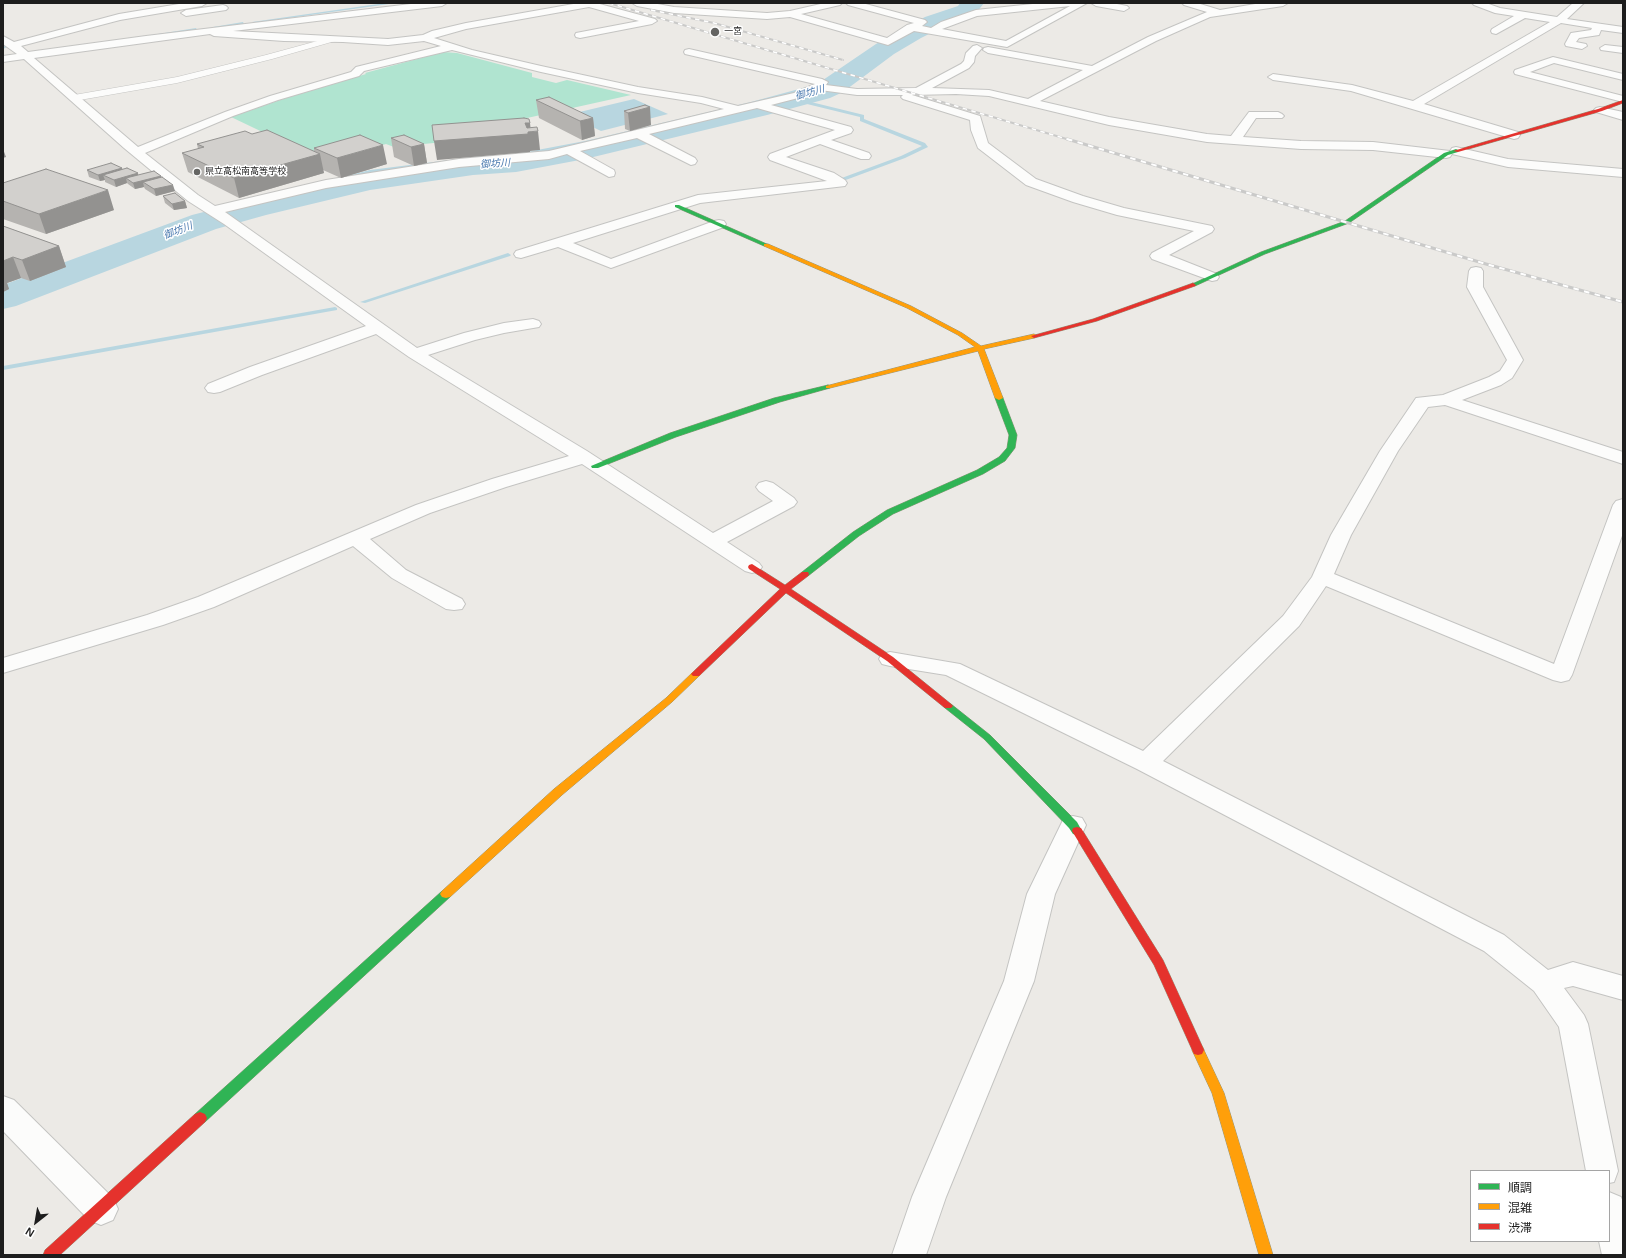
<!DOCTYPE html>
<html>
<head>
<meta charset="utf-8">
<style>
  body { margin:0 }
  #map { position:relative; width:1626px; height:1258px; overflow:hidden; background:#eceae6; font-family:Helvetica,"Noto Sans JP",sans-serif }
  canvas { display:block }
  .frame { position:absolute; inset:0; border:4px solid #1d1d1d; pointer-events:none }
  .legend { position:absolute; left:1470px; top:1170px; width:140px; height:72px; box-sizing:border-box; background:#fff; border:1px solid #a5a5a5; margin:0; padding:5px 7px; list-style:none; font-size:12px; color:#1d1d1d }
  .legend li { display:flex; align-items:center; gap:8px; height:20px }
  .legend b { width:20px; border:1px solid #a5a5a5 }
  .north { position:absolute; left:16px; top:1202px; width:40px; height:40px; -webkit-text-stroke:3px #fff; paint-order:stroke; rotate:211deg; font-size:11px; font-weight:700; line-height:16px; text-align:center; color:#1d1d1d }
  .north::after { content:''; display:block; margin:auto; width:14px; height:18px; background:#1d1d1d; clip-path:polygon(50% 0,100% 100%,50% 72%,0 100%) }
</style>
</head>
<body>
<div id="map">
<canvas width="1626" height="1258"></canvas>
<div class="frame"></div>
<ul class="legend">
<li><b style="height:5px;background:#30b455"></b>順調</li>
<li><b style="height:5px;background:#ff9f0a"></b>混雑</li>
<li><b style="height:5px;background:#e5322d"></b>渋滞</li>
</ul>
<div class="north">N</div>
</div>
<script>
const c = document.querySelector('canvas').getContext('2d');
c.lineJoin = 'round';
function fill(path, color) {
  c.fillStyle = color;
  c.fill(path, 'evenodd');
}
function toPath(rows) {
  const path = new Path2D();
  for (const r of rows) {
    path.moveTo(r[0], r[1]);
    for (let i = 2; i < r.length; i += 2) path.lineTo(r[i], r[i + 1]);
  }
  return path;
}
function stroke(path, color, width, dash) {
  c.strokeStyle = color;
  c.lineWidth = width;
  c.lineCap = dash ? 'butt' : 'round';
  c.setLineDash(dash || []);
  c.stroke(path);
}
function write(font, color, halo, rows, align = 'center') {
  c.font = font + ' Helvetica,"Noto Sans JP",sans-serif';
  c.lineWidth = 3;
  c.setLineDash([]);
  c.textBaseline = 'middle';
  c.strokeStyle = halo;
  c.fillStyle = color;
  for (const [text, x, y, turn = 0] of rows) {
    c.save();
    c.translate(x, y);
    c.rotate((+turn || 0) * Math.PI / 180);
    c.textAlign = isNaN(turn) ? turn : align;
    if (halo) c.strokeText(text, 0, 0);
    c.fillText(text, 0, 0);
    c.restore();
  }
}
const pitch = toPath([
  [443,52,457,53,532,73,532,77,556,83,567,80,631,95,518,120,503,136,394,147,386,144,337,158,317,158,231,117,283,99,366,74,365,73]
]);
const water = toPath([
  [634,99,668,114,601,131,567,115]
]);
const stream = toPath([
  [385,3,396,3,254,23,252,22,385,3],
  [243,22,244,24,215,28,213,27,243,22],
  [196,28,197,30,154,36,152,35,196,28],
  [3,46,5,46,7,47,3,49,3,46],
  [800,96,804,96,811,102,864,115,864,119,925,143,928,147,905,158,843,181,839,181,839,179,901,156,922,146,860,121,860,117,807,104,800,98,800,96],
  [508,253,511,255,510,256,365,303,360,302,508,253],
  [335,307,337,308,337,310,3,370,3,366,335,307]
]);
const river = toPath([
  [960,3,984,3,974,16,943,27,921,38,894,54,843,92,830,98,767,115,585,159,516,172,473,175,370,190,266,215,216,229,16,306,3,309,3,285,192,215,370,170,473,157,516,154,585,141,751,102,810,86,823,80,876,44,903,28,925,17,958,6,960,3]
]);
const lane = toPath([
  [332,37,335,37,335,41,272,59,177,83,74,101,70,98,74,95,177,77,266,55,332,37]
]);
const street = toPath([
  [185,3,207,3,202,6,120,20,21,46,28,52,146,36,419,3,447,3,442,6,233,31,388,39,423,35,432,31,466,23,579,3,596,3,655,19,657,21,652,24,580,38,576,37,575,35,576,33,639,21,589,7,466,29,434,38,472,50,541,66,638,87,702,97,738,106,794,93,815,84,685,54,684,52,685,50,689,49,822,79,828,82,826,85,857,89,916,88,961,64,964,61,966,53,973,46,977,45,982,48,975,56,974,62,969,68,932,88,989,90,1028,99,1083,70,988,53,983,50,984,48,988,47,1092,66,1148,37,1207,12,1184,5,1182,3,1197,3,1220,10,1261,3,1288,3,1283,6,1210,17,1156,41,1040,101,1109,117,1207,134,1231,136,1249,112,1278,112,1282,114,1284,116,1282,118,1256,118,1243,137,1301,141,1373,142,1450,151,1452,148,1456,147,1508,159,1623,169,1623,177,1508,167,1452,154,1450,157,1446,158,1373,150,1301,149,1207,142,1109,125,989,96,956,94,912,95,980,116,988,143,1036,179,1083,196,1124,208,1212,226,1214,229,1212,232,1169,255,1217,274,1219,277,1217,280,1212,281,1152,259,1150,256,1152,253,1194,231,1117,215,1073,202,1026,185,978,148,971,130,970,120,903,99,901,97,903,95,857,95,820,90,802,97,771,105,851,127,853,130,851,133,831,140,869,153,871,156,869,159,861,159,820,144,786,157,834,173,845,180,847,183,845,186,700,203,573,243,611,259,714,221,719,220,724,221,726,224,724,227,611,268,558,247,521,258,516,257,514,254,516,251,698,195,827,181,770,160,768,157,770,154,835,130,757,108,649,134,695,158,697,161,695,164,691,165,637,138,580,151,614,170,615,173,614,176,609,177,567,154,549,159,459,167,326,188,225,212,417,348,464,333,504,323,533,319,539,321,541,324,539,327,504,333,475,340,428,355,587,451,713,533,773,501,759,491,756,487,759,483,766,481,773,483,794,498,797,502,794,506,727,542,759,563,762,567,759,571,752,573,745,571,582,464,506,487,430,513,370,539,406,570,462,599,465,604,462,609,454,610,446,609,392,578,353,546,214,607,163,625,3,673,3,658,147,615,198,597,416,505,492,479,569,456,409,357,376,334,262,375,220,392,214,393,208,392,205,388,208,384,250,367,366,326,224,224,188,201,124,148,24,59,3,62,3,56,17,54,3,44,3,36,14,42,119,14,185,3],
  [210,34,214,36,284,41,343,42,388,45,424,41,441,46,356,67,351,72,270,96,225,112,138,147,34,58,210,34],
  [452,50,541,72,638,93,701,103,724,109,549,151,459,159,326,180,215,206,198,195,145,153,233,116,278,100,359,76,364,71,452,50],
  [632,3,652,3,674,7,767,13,790,11,825,3,842,3,840,5,801,14,887,38,907,25,914,23,848,5,846,3,862,3,925,20,927,22,922,26,931,28,941,22,976,10,1042,3,1087,3,1007,47,914,31,888,45,790,17,767,19,674,13,637,6,632,3],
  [1070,6,1006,41,942,29,977,16,1070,6],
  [1091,3,1112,3,1127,6,1129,8,1124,11,1096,6,1091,3],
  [1472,3,1486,3,1500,8,1557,17,1573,3,1584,3,1567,19,1623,27,1623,33,1601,30,1599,35,1579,38,1576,42,1586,44,1587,46,1582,49,1566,46,1565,44,1571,33,1591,30,1592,28,1561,23,1424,104,1518,132,1520,135,1518,138,1514,139,1351,91,1273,80,1268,77,1273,74,1352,85,1413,101,1550,22,1525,18,1496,34,1492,33,1491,31,1492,29,1514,16,1495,13,1474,5,1472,3],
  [223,5,226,6,228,8,226,10,186,16,181,13,186,10,223,5],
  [1605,45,1623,47,1623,53,1601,50,1600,48,1605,45],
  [1553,57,1623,74,1623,80,1554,63,1530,72,1623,96,1623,102,1515,74,1514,72,1515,70,1553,57],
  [1600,107,1623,112,1623,120,1596,112,1594,110,1596,108,1600,107],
  [1476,267,1481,268,1483,271,1483,287,1523,360,1512,378,1501,385,1462,400,1623,452,1623,464,1445,405,1428,407,1398,451,1351,535,1334,574,1554,664,1613,505,1616,501,1623,499,1623,533,1572,675,1569,680,1561,682,1553,680,1326,586,1299,626,1163,761,1504,935,1548,970,1573,962,1623,976,1623,1000,1573,986,1564,988,1584,1015,1588,1024,1618,1171,1614,1182,1609,1183,1609,1171,1586,1171,1559,1027,1534,991,1484,951,1137,769,946,675,890,666,882,664,879,659,882,654,890,652,960,664,1143,751,1283,616,1312,577,1331,535,1380,451,1416,398,1443,395,1489,377,1500,371,1507,360,1467,287,1469,271,1471,268,1476,267],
  [1073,816,1082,818,1086,825,1055,894,1034,981,946,1197,926,1255,892,1255,912,1197,1004,981,1027,894,1064,818,1073,816],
  [3,1096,14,1100,113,1198,118,1209,113,1220,101,1225,89,1220,3,1131,3,1096],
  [1609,1192,1621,1197,1623,1202,1623,1255,1602,1255,1599,1241,1609,1241,1609,1192]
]);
const fast = toPath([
  [1456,149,1458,150,1458,152,1448,155,1349,223,1265,254,1195,286,1190,285,1261,252,1345,221,1444,153,1456,149],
  [675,205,679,205,769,245,764,246,675,207,675,205],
  [828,385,830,386,830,388,780,402,676,437,598,468,592,468,591,466,670,433,774,398,828,385],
  [996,396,1002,396,1003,398,1017,435,1015,448,1005,461,983,474,893,514,859,536,808,576,802,576,801,574,802,572,853,532,887,510,977,470,999,457,1007,448,1009,435,995,398,996,396],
  [948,703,951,704,990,735,1077,822,1082,831,1081,834,1077,835,1073,834,1069,828,984,739,945,708,943,706,945,704,948,703],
  [446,890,450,891,452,894,450,897,205,1122,200,1124,195,1122,193,1118,195,1114,442,891,446,890]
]);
const slow = toPath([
  [764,244,768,244,911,306,962,333,981,346,1034,334,1037,336,1034,338,984,349,1003,398,999,400,995,398,978,351,830,388,826,388,826,386,975,347,958,335,907,308,764,246,764,244],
  [696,671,701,674,699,676,672,702,562,795,450,897,446,898,442,897,440,894,442,891,554,789,666,698,693,672,696,671],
  [1198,1045,1202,1046,1224,1093,1273,1255,1259,1255,1212,1093,1192,1050,1194,1046,1198,1045]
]);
const jam = toPath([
  [1623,100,1623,103,1602,111,1458,152,1453,151,1598,109,1623,100],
  [1193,283,1196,285,1195,286,1097,321,1034,338,1031,336,1093,319,1193,283],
  [752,564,785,585,802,572,808,572,809,574,808,576,791,589,893,657,951,704,953,706,951,708,945,708,887,661,786,593,699,676,693,676,691,674,693,672,780,589,749,569,748,567,749,565,752,564],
  [1077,827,1081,828,1163,960,1204,1050,1202,1054,1198,1055,1194,1054,1154,965,1072,831,1073,828,1077,827],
  [200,1112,205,1114,207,1118,205,1122,60,1255,43,1255,45,1250,195,1114,200,1112]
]);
const railFar1 = toPath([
  [609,3,1070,140],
  [651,10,714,23,843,60]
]);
const rail = toPath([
  [1067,139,1486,264,1623,302]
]);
const wall = toPath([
  [536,100,593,118,595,136,582,140,539,118],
  [645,105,651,125,630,131,625,129,624,111],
  [252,134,314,151,314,148,387,164,341,178,323,170,324,173,239,198,188,172,182,153,198,149,197,144],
  [391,138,424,144,427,163,414,166,394,157],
  [122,168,122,169,138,175,162,178,175,191,156,196,145,189,144,187,135,189,128,184,127,183,116,187,105,182,105,180,100,181,89,177,87,170],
  [3,183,114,210,46,234,3,219],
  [163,196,185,201,187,208,174,210,165,203],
  [3,226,59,246,66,267,30,281,21,278,7,283,9,289,3,292]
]);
const shadedWall = toPath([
  [650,107,651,125,630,131,628,113],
  [593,118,595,136,582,140,580,121],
  [525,123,530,123,531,132,538,131,540,150,530,151,530,152,437,160,434,141],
  [424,144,427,163,414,166,411,147],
  [383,145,387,164,341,178,337,158],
  [3,149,6,157,3,158],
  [320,154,324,173,239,198,234,178],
  [122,168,124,174,103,175,105,180,100,181,98,175],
  [138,173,139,180,126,178,127,183,116,187,114,180],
  [161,176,163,182,143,182,144,187,135,189,133,183],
  [173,185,175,191,156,196,154,189],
  [108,190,114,210,46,234,39,214],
  [185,201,187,208,174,210,172,204],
  [59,246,66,267,30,281,22,260],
  [13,257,21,278,7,283,9,289,3,292,3,261]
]);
const building = toPath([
  [549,97,593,118,580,121,536,100,549,97],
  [645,105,650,107,628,113,624,111,645,105],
  [524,118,529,119,530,123,525,123,527,128,537,127,538,131,528,132,528,134,434,141,432,125,524,118],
  [267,130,320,154,234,178,182,153,204,147,197,144,245,131,252,134,267,130],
  [360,135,383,145,337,158,314,148,360,135],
  [404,135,424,144,411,147,391,138,404,135],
  [111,163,122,168,98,175,87,170,111,163],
  [127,168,138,173,114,180,103,175,127,168],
  [46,169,108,190,39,214,3,201,3,183,46,169],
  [154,171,161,176,133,183,126,178,154,171],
  [162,177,173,185,154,189,143,182,162,177],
  [175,193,185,201,172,204,163,196,175,193],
  [3,226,59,246,22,260,13,257,3,261,3,226]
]);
const markers = [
  [715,32,5,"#656563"],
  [197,172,4,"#656563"]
];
const farPoinames = [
  ["一宮",724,32],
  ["県立高松南高等学校",205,172]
];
const farWaternames = [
  ["御坊川",810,93,-16],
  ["御坊川",495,164,-4],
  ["御坊川",178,231,-21]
];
fill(pitch, '#b0e4d0');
fill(water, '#b8d6e0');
fill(stream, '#b8d6e0');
fill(river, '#b8d6e0');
stroke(lane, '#c4c4c2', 1);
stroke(street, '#c4c4c2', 2);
stroke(fast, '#93967e', 1);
stroke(slow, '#93967e', 1);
stroke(jam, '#93967e', 1);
fill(lane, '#fcfcfb');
fill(street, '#fcfcfb');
fill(fast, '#30b455');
fill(slow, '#ff9f0a');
fill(jam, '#e5322d');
stroke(railFar1, '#cacac9', 2);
stroke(rail, '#cacac9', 3);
stroke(railFar1, '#fff', 1.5, [4.5]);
stroke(rail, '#fff', 2, [5.5]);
fill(wall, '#b5b3b0');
fill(shadedWall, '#939290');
fill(building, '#d2d0cd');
stroke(building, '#939290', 1);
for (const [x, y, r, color] of markers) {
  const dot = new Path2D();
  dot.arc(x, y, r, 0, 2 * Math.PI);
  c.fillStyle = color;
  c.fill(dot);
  stroke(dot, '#fff', 1.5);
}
write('9px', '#1d1d1d', '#fff', farPoinames, 'left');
write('italic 10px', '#4878ae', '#fff', farWaternames);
</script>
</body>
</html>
